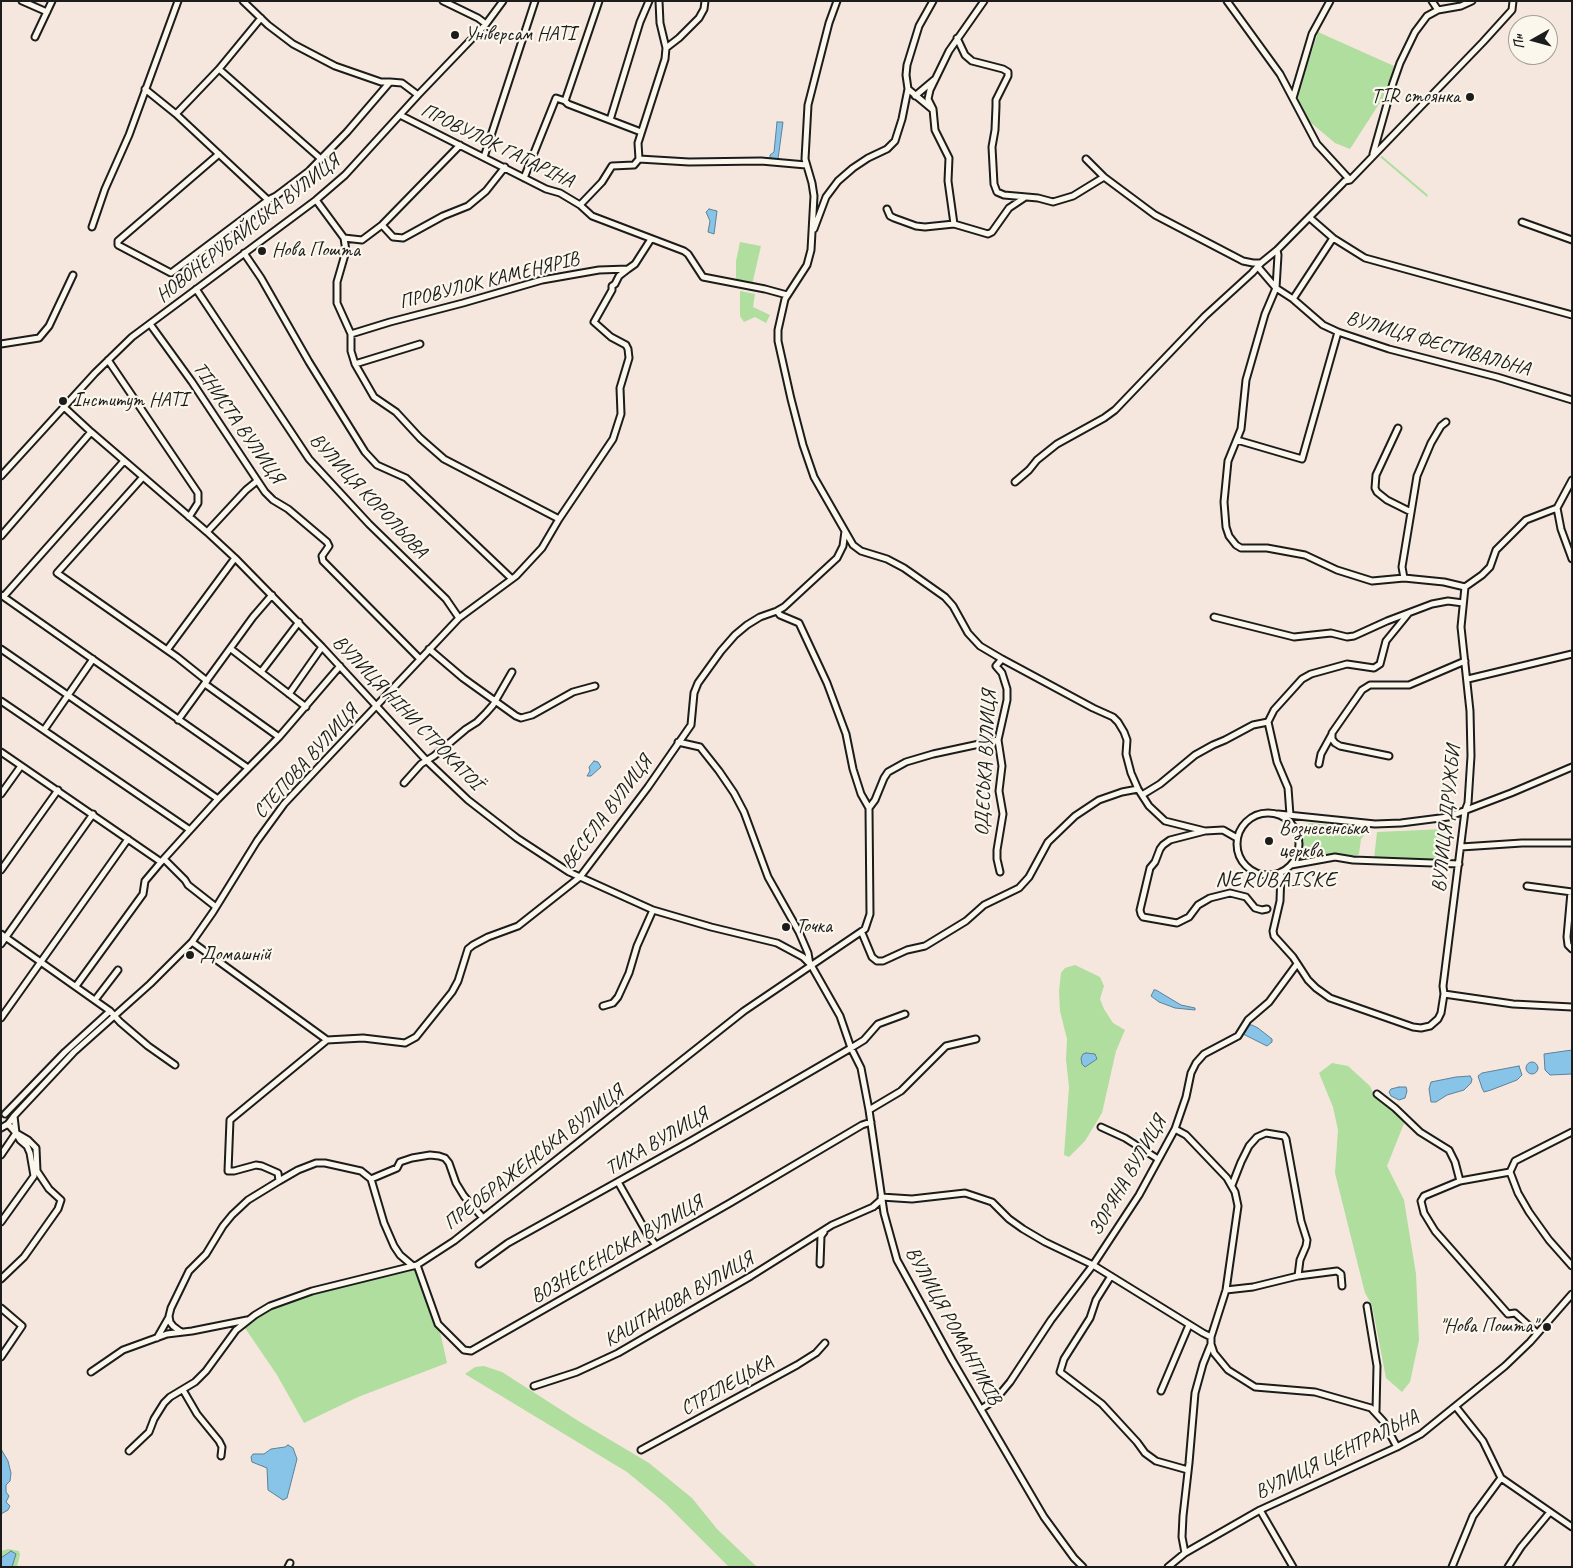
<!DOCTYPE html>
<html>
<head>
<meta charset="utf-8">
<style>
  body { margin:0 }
  #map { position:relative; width:1573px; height:1568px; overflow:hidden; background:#f6e7de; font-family:Caveat,sans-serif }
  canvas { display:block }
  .frame { position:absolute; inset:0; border:2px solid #1c1c1c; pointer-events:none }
  .north { position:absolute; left:1508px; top:15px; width:50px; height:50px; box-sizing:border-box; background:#fbf7ec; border:1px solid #a29f99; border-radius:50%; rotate:263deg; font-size:14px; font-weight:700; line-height:20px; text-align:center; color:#1c1c1c }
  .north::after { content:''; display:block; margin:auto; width:18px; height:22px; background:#1c1c1c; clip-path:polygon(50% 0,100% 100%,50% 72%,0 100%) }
</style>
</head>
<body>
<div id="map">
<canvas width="1573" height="1568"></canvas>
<div class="frame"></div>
<div class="north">Пн</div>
</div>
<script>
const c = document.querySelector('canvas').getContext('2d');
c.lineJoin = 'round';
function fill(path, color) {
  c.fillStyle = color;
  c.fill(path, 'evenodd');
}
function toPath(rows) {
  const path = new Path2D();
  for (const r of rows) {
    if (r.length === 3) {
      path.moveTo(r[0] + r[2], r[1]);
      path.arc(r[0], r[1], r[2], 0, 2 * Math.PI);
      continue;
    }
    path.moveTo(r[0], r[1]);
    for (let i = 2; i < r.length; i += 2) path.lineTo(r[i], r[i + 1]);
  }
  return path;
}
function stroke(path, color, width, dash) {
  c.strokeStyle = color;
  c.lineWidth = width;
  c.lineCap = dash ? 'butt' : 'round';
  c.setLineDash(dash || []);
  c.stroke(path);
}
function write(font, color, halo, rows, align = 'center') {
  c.font = font + ' Caveat,sans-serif';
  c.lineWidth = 4.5;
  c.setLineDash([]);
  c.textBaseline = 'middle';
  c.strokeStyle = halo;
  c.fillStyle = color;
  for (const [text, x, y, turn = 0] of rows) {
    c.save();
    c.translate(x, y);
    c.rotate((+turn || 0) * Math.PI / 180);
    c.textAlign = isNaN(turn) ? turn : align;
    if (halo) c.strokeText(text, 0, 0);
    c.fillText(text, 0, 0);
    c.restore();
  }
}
const green = toPath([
  [1318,32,1394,66,1386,101,1379,104,1350,149,1335,143,1310,122,1297,97],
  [1382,156,1428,195,1427,197,1380,157],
  [740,242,761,246,752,285,736,282,736,261],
  [740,291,755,294,753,307,770,315,766,323,755,317,744,322,740,316],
  [1311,823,1368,829,1367,832,1361,839,1359,854,1354,858,1306,858,1303,854,1303,830,1304,825],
  [1444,829,1442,862,1374,859,1377,832],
  [1075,965,1100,977,1104,986,1100,999,1104,1009,1113,1023,1125,1030,1116,1051,1102,1113,1085,1141,1069,1157,1064,1155,1069,1087,1066,1060,1067,1039,1060,1011,1059,991,1061,973,1065,968],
  [1086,1053,1097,1059,1085,1067,1081,1058,1083,1054],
  [1332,1063,1348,1066,1370,1086,1374,1095,1405,1121,1387,1166,1404,1200,1416,1274,1419,1340,1410,1382,1402,1392,1386,1378,1372,1305,1365,1293,1335,1173,1338,1130,1333,1107,1319,1073],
  [418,1269,441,1336,447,1363,358,1397,304,1423,277,1375,245,1328,266,1312,304,1296],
  [484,1366,502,1372,580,1422,649,1463,692,1498,717,1529,757,1567,729,1567,666,1504,627,1472,465,1374,475,1367],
  [8,1549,19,1551,20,1555,17,1567,1,1567,1,1551]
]);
const water = toPath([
  [777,122,783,122,778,159,770,158,770,155,774,152,777,122],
  [709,209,717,211,714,234,708,232,710,221,706,212,709,209],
  [594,761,598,762,601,767,591,776,587,776,590,771,589,767,594,761],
  [1154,990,1156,990,1181,1005,1195,1008,1195,1010,1175,1008,1159,1002,1151,996,1154,990],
  [1249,1025,1252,1025,1258,1028,1272,1039,1272,1042,1267,1046,1243,1034,1249,1025],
  [1572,1050,1572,1074,1550,1075,1545,1070,1544,1054,1572,1050],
  [1086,1053,1095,1054,1097,1059,1085,1067,1082,1064,1081,1058,1083,1054,1086,1053],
  [1532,1068,6],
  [1519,1066,1522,1075,1517,1080,1491,1090,1484,1092,1482,1088,1478,1076,1482,1073,1519,1066],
  [1470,1076,1472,1079,1471,1083,1464,1090,1447,1095,1436,1102,1431,1102,1429,1089,1431,1082,1456,1077,1470,1076],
  [1399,1087,1406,1087,1407,1091,1405,1098,1399,1100,1391,1096,1389,1092,1391,1089,1399,1087],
  [288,1445,293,1448,297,1459,287,1498,283,1500,268,1490,267,1468,252,1462,251,1457,253,1454,264,1454,271,1449,285,1447,288,1445],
  [1,1449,8,1461,11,1473,10,1481,6,1485,6,1492,9,1496,6,1502,10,1506,8,1510,1,1514,1,1449],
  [11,1551,16,1554,12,1567,1,1567,1,1558,11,1551]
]);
const minor = toPath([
  [22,1,47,12],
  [243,1,268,25,293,44,335,66,381,82,390,82],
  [443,1,478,18,486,24],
  [837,1,829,23,808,105,805,159,812,183,814,196,811,250,807,265,785,299,778,330,778,341,791,399,803,445,814,477,853,545,861,551,887,559,904,568,945,597,953,606,968,633,980,646,1002,659,1093,708,1113,717,1118,722,1124,732,1127,740,1126,754,1131,773,1138,789,1149,806,1165,821,1205,831],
  [1227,1,1280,74,1317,144,1350,180],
  [1432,1,1438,10],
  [35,37,52,1],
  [957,38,965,55,972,61,1003,69,1008,72,1008,76,996,100,996,106,995,130,992,147,994,184,997,192,1004,195,1038,198,1053,202,1073,196,1104,177],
  [666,48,679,38,699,18,704,9,705,1],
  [219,69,321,159],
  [145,89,176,114,268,200],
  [915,96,934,80],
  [1293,98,1312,34,1330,1],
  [565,101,568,104,641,132],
  [932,109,908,89,906,75,907,65,919,26,933,1],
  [176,114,219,69,261,18],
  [400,115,546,189,560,193,580,205,592,216,684,251,688,254,703,277,765,289,787,295],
  [610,120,640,22,649,1],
  [219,154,118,241,118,245,171,273,268,200,276,196,309,171,347,132,390,82,402,83,418,95],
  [1373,154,1393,83,1400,63,1415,32,1427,16,1438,10,1461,6,1472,1],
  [484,157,535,1],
  [639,159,689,162,761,161,806,165],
  [1086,159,1104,177,1155,215,1243,261,1253,263,1261,263],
  [524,178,556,98,565,101,599,1],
  [316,200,344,238,346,251,337,282,337,303,351,334,351,351,355,364,374,397,396,412,420,438,444,459,559,519],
  [580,205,602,182,612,166,634,165,639,159,638,143,665,59,666,48,660,23,659,1],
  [887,209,890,216,894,218,916,226,925,227,954,224,988,234,992,232,1009,208,1024,198],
  [1310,218,1333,238,1365,258,1572,315],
  [1522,222,1572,240],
  [954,224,948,181,949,158,935,130,933,109,928,99,930,90,949,51,984,1],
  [382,225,393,237,403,238,443,216,468,206,486,191,505,167],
  [92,227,105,189,129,135,178,1],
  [814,229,826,197,838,181,853,168,868,158,887,149,895,141,902,119,908,89],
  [344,238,362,240,382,225,460,145],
  [1277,250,1278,255,1276,288,1265,314,1246,380,1241,429,1228,461,1224,502,1226,527,1229,536,1236,545,1241,548,1267,548,1305,555,1337,570,1372,581,1404,578,1444,582,1465,587],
  [244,253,261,278,309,362,365,452,377,465,406,478,512,579],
  [1258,267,1276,288,1293,299,1323,325,1338,332,1389,349,1497,377,1572,400],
  [196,289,309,459,369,524,446,599,459,618],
  [1293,299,1333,238],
  [150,324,192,382,265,492,273,500,288,509,327,542,329,546,322,556,323,561,420,659],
  [351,334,390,322,463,303,542,280,599,270,628,269,635,264,651,239],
  [1,344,39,338,49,326,73,275],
  [108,360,198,493,198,503,189,517],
  [355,364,420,344],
  [64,407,91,432,207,532,235,558,322,647,427,761,468,800,517,838,569,872,653,910,711,927,777,943,803,957,811,965,840,1016,851,1048,861,1068,869,1110,884,1213,897,1260,952,1360,1044,1517,1074,1558,1083,1567],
  [1398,428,1376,475,1375,488,1377,492,1387,500,1411,512],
  [1237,440,1302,459,1338,332],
  [1,476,95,373,132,337,316,200,345,175,418,95,486,24,503,1],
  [143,477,57,573,177,657,207,681],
  [1015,482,1029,470,1037,460,1057,444,1104,418,1115,410,1205,316,1252,273,1261,263,1277,250,1345,181,1350,180,1483,42,1512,10,1513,1],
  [1557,508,1561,529,1572,559],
  [207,532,246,490,257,481],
  [1,536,91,432],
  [1404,578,1402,567,1417,476,1431,443,1441,426,1446,422],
  [1465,587,1482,575,1490,567,1496,550,1526,520,1557,508,1572,480],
  [1,595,248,768],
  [4,596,124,461],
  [1214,617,1294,637,1331,633,1347,637,1354,636,1387,621,1432,604,1448,601,1463,603],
  [1,649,218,799],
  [231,649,306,707],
  [429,649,463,678,516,716,521,718,532,715,573,692,595,686],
  [167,650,235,558],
  [261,672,299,622],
  [1468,679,1572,654],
  [205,684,279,737],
  [289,694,322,647],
  [1,701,190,830],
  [178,720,253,617,272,595],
  [1268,722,1277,762,1288,788,1290,815],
  [44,730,93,659],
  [678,742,700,747,719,771,734,793,744,812,768,877,799,932,808,953,810,965],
  [1,752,161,862,218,799,279,737,340,666],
  [1389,756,1340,746,1335,743,1332,739,1332,733,1362,690,1370,685,1409,685,1465,661],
  [1319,764,1321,754,1332,734],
  [404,783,421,764,434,756,466,729,477,722,486,713,493,705,512,672],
  [1,794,21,766],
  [1142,795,1160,784,1195,755,1213,745,1225,740,1253,725,1268,722,1274,710,1302,679,1311,674,1347,664,1374,668,1380,664,1386,641,1408,614],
  [869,808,875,800,884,778,888,772,906,762,933,754,998,740],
  [1268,844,31],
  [1278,814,1375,824,1401,823,1448,817,1511,793,1572,767],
  [1237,838,1223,830,1205,831,1170,840,1163,845,1160,849,1155,862,1150,868,1140,910,1141,914,1143,917,1177,923,1189,917,1198,905,1210,898,1230,893,1246,897,1255,908,1262,910,1267,909],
  [1461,847,1522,843,1572,843],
  [164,859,185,880,188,885,216,907],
  [1291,865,1335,857,1353,860,1459,864],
  [1,870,58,790],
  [1000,872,997,859,997,850,1003,814,999,791,1002,766,998,740,1007,700,1007,689,1002,673,996,666,1002,659],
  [1281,872,1280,901,1273,931,1274,936,1293,957,1308,980,1316,988,1330,998,1413,1027,1421,1028,1430,1026,1438,1019,1441,1013,1444,994,1513,1004,1572,1007],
  [1527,886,1572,892],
  [1571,892,1567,937,1568,945,1572,949],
  [862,933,872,957,877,961,883,961,907,950,925,946,966,921,984,905,1019,888,1029,877,1048,842,1075,816,1099,800,1122,792,1138,789],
  [1,934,110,1011,120,1022,148,1046,175,1065],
  [192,942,327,1040],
  [1,944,93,814],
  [76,986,143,894,145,881,161,862],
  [1444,994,1443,986,1465,811,1468,803,1471,756,1470,711,1461,627,1465,587],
  [95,1000,118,970],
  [603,1006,613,1003,618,997,629,973,637,946,653,910],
  [1,1018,128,839],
  [1377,1094,1395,1108,1420,1132,1449,1150,1455,1162,1460,1181],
  [869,1110,901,1091,946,1046,976,1039],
  [5,1114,65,1052,110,1011],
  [8,1124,14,1116,74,1052,150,984,192,942,213,912,257,841,284,804,314,772,459,618,516,576,542,548,559,519,613,439,621,414,620,388,629,358,628,349,626,345,611,337,594,322,612,290,612,286,615,284,619,276,628,269],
  [1101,1127,1125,1138,1158,1159],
  [1,1128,8,1124,16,1133,28,1140,36,1148,37,1171,49,1189,61,1200,58,1209,24,1257,1,1279],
  [1175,1129,1186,1135,1227,1178,1235,1192,1238,1206,1226,1290,1211,1337,1211,1344,1203,1364,1195,1393,1189,1463,1183,1516,1182,1537,1185,1553],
  [1,1155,16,1133,14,1116],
  [1510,1172,1518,1193,1529,1212,1549,1240,1572,1266],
  [371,1179,397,1168,400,1162,412,1158,430,1155,439,1156,445,1158,449,1163,456,1183,464,1196,483,1218],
  [279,1181,298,1170,316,1163,325,1163,361,1171,371,1179,384,1223,394,1246,400,1255,413,1266],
  [618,1182,648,1235,656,1245],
  [1232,1185,1241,1162,1249,1146,1257,1137,1266,1133,1284,1136,1286,1139,1301,1221,1307,1240,1306,1246,1300,1260,1298,1276],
  [881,1197,912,1199,965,1193,992,1202,1009,1219,1023,1229,1045,1242,1093,1265,1203,1333,1211,1337],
  [1,1222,34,1176,30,1153,27,1146,20,1140,16,1133],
  [479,1264,508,1243,691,1141,851,1048,864,1040,878,1024,905,1014],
  [820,1264,821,1236,824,1232],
  [417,1265,438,1324,464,1350,471,1351,730,1203,862,1125,871,1122],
  [1111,1276,1096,1300,1090,1318,1064,1359,1060,1372,1102,1404,1137,1442,1145,1453,1156,1461,1188,1470],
  [1226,1290,1253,1287,1298,1276,1337,1271,1341,1274,1342,1286],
  [1367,1306,1377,1366,1376,1411],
  [1,1308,22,1326,1,1357],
  [181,1332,173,1326,170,1322,169,1316,171,1308,189,1271,206,1254,223,1226,232,1215,248,1200,279,1181,278,1173,262,1166,256,1165,234,1171,228,1171,230,1120,327,1040,363,1038,405,1043,416,1037,452,992,458,981,468,949,473,945,488,937,518,926,580,877,648,787,691,725,694,693,698,683,721,651,735,635,747,625,760,617,777,611,784,607,837,558,843,546,845,531],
  [1537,1333,1515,1313,1508,1314,1457,1256,1435,1231,1424,1213,1421,1201,1424,1196,1460,1181,1510,1172,1515,1161,1572,1132],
  [157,1338,169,1317],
  [1211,1344,1214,1353,1228,1370,1255,1387,1315,1392,1371,1408,1383,1421,1397,1447],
  [91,1372,123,1350,167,1334,192,1331,247,1320],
  [534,1386,577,1372,618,1353,751,1276,832,1225,873,1207,881,1200],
  [183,1390,197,1414,219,1441,222,1447,221,1456],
  [1161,1391,1189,1325],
  [981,1409,995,1400,1010,1382,1051,1320,1093,1265,1139,1195,1175,1129,1186,1097,1191,1073,1196,1063,1204,1054,1238,1036,1248,1020,1269,1002,1297,964],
  [641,1450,797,1365,816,1353,825,1343],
  [129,1451,149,1432,154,1419,164,1403,170,1397,195,1382,206,1371,236,1330,255,1315,270,1306,312,1291,417,1265,454,1241,744,1011,865,929,870,914,869,808,861,794,853,769,846,734,827,683,799,623,780,615,777,611],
  [1501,1478,1572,1527],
  [1260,1510,1293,1567],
  [288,1567,290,1563],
  [1168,1567,1185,1553,1260,1510,1397,1447,1421,1434,1505,1366,1530,1342,1572,1294],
  [1452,1567,1473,1516,1501,1478,1483,1441,1456,1407],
  [1508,1567,1521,1547,1550,1512]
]);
const markers = [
  [455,35,5,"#1c1c1c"],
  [1470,97,5,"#1c1c1c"],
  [262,251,5,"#1c1c1c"],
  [63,401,5,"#1c1c1c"],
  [1269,841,5,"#1c1c1c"],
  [786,927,5,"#1c1c1c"],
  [190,955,5,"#1c1c1c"],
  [1547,1327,5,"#1c1c1c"]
];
const poiNames = [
  ["Універсам НАТІ",465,35],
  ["TIR стоянка",1460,97,"right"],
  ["Нова Пошта",272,251],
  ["Інститут НАТІ",73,401],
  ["Вознесенська",1279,829],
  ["церква",1279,852],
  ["Точка",796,927],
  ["Домашній",200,955],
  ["\"Нова Пошта\"",1537,1327,"right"]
];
const streetNames = [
  ["ПРОВУЛОК ГАГАРІНА",497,146,26],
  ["НОВОНЕРУБАЙСЬКА ВУЛИЦЯ",248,229,-38],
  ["ПРОВУЛОК КАМЕНЯРІВ",489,281,-14],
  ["ВУЛИЦЯ ФЕСТИВАЛЬНА",1438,344,16],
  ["ТІНИСТА ВУЛИЦЯ",238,423,55],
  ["ВУЛИЦЯ КОРОЛЬОВА",368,496,47],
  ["ВУЛИЦЯ НІНИ СТРОКАТОЇ",407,713,46],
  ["СТЕПОВА ВУЛИЦЯ",306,762,-48],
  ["ОДЕСЬКА ВУЛИЦЯ",986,763,-87],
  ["ВЕСЕЛА ВУЛИЦЯ",607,813,-53],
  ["ВУЛИЦЯ ДРУЖБИ",1447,819,-84],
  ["ТИХА ВУЛИЦЯ",657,1142,-30],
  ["ПРЕОБРАЖЕНСЬКА ВУЛИЦЯ",534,1158,-38],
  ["ЗОРЯНА ВУЛИЦЯ",1128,1176,-60],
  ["ВОЗНЕСЕНСЬКА ВУЛИЦЯ",617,1250,-30],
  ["КАШТАНОВА ВУЛИЦЯ",679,1300,-30],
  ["ВУЛИЦЯ РОМАНТИКІВ",953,1326,61],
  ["СТРІЛЕЦЬКА",727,1386,-29],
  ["ВУЛИЦЯ ЦЕНТРАЛЬНА",1337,1455,-26]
];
const quarterNames = [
  ["NERUBAISKE",1276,880]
];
fill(green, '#afde9e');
fill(water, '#88c4e7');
stroke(water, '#5d8196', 1);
stroke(minor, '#1c1c1c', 9);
stroke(minor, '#fbf7ec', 5);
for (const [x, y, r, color] of markers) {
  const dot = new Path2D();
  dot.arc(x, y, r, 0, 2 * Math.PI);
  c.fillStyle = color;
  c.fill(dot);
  stroke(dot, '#fbf7ec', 2);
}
write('20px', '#1c1c1c', '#fbf7ec', poiNames, 'left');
write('20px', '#1c1c1c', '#fbf7ec', streetNames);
c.letterSpacing = '1px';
write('22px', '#1c1c1c', '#fbf7ec', quarterNames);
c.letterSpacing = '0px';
</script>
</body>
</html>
